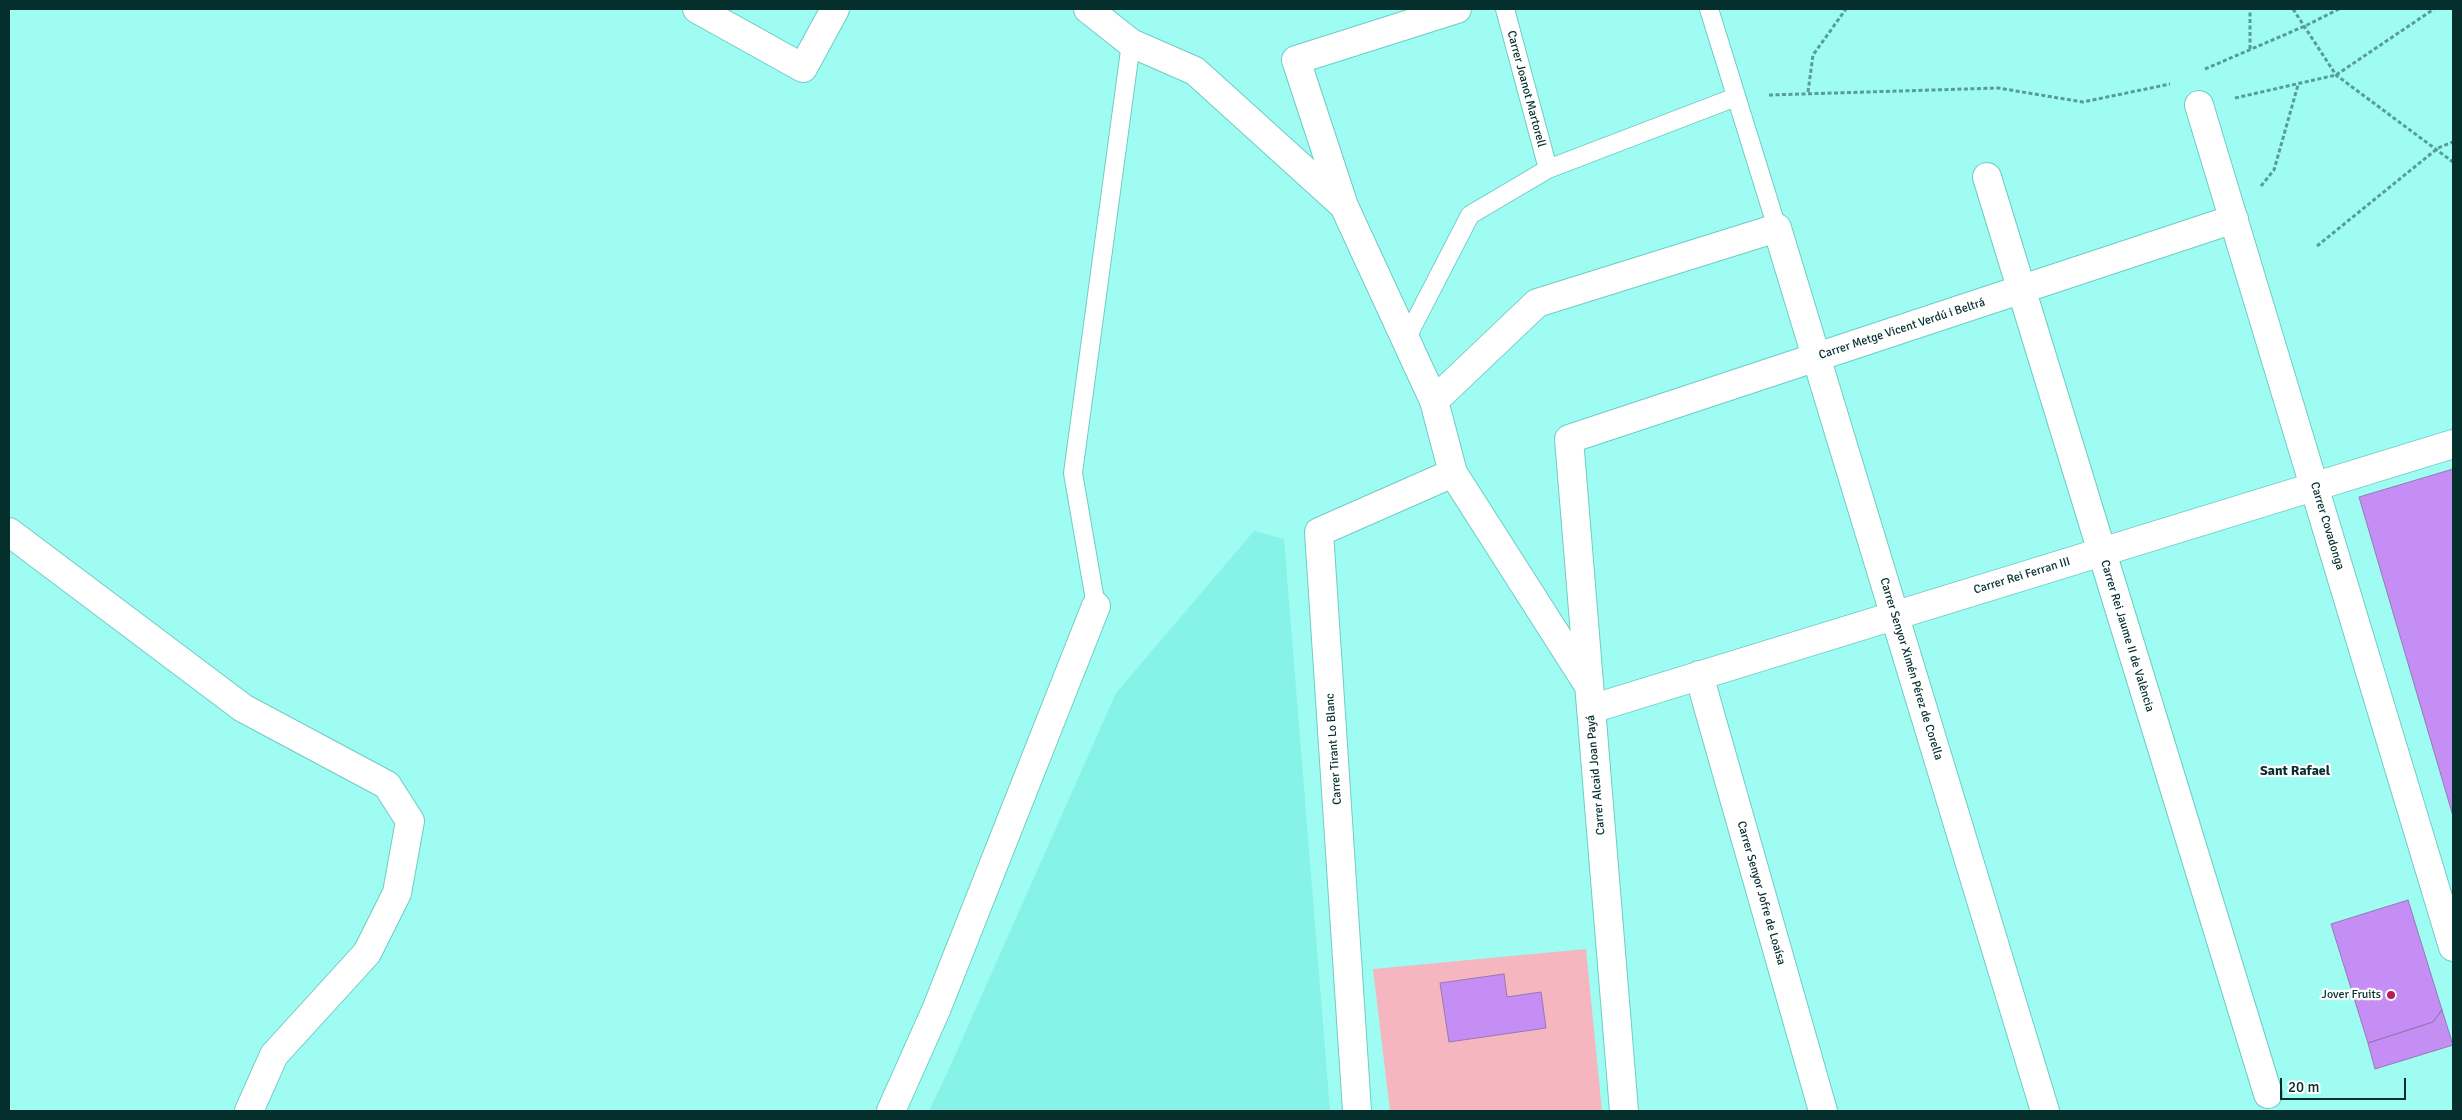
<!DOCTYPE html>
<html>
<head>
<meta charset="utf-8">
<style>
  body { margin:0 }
  #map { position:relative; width:2462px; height:1120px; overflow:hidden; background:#9efcf3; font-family:Signika,sans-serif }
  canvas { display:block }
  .frame { position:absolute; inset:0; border:10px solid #042f2c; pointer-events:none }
  .scale { position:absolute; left:2280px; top:1078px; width:126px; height:22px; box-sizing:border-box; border:2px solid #042f2c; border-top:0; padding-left:6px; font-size:15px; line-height:18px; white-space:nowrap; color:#042f2c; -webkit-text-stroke:4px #fff; paint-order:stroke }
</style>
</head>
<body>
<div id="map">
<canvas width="2462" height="1120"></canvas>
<div class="frame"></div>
<div class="scale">20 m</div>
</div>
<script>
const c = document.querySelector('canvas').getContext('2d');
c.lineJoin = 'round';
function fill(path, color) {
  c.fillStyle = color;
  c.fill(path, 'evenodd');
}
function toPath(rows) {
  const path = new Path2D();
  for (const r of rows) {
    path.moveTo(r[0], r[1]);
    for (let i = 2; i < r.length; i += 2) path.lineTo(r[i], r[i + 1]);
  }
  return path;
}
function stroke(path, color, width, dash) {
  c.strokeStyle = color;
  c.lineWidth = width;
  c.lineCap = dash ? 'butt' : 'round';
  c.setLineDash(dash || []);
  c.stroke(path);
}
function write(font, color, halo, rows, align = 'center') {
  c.font = font + ' Signika,sans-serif';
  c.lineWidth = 4.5;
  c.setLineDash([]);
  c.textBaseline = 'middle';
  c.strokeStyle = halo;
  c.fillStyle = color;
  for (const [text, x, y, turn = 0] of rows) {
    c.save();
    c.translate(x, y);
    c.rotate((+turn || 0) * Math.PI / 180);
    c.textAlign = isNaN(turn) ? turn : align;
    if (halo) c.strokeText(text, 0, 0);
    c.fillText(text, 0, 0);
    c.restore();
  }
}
const built = toPath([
  [1254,531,1284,539,1330,1111,929,1111,949,1069,1116,693]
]);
const green = toPath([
  [1586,949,1602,1111,1390,1111,1373,969]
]);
const building = toPath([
  [2453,469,2453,816,2359,497,2453,469],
  [2408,900,2442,1010,2433,1022,2368,1043,2331,924,2408,900],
  [1504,974,1507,997,1541,992,1546,1028,1449,1042,1440,983,1504,974],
  [2442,1010,2453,1045,2375,1069,2368,1043,2433,1022,2442,1010]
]);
const path = toPath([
  [2293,9,2336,75,2453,162],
  [2250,49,2250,9],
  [2205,69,2305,26,2339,9],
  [1808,92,1813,55,1846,9],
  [1769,95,1998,88,2083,102,2170,84],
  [2235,98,2336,75,2434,9],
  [2261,186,2274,170,2298,85],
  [2317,246,2438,148,2453,142]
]);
const lane = toPath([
  [1505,9,1548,169],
  [1709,9,1777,228],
  [1406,339,1470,215,1548,169,1736,97],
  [1096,606,1073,473,1131,43]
]);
const street = toPath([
  [697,9,803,68,835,9],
  [1088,9,1131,43,1195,71,1344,206],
  [1457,9,1296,60,1344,206,1434,401,1453,473,1587,683],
  [2199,105,2453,947],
  [1987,177,2268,1094],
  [1434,401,1537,303,1777,228,2045,1111],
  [9,532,243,708,387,785,410,821,397,893,367,953,274,1055,249,1111],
  [1699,675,1823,1111],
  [1591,709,2453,444],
  [891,1111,936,1010,1096,606],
  [1357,1111,1319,532,1453,473],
  [1624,1111,1569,439,2234,219]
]);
const markers = [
  [2391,995,5,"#b22151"]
];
const streetNames = [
  ["Carrer Joanot Martorell",1526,89,75],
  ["Carrer Metge Vicent Verdú i Beltrá",1902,329,-18],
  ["Carrer Covadonga",2327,526,73],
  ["Carrer Rei Ferran III",2022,576,-17],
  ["Carrer Rei Jaume II de València",2127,636,73],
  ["Carrer Senyor Ximén Pérez de Corella",1911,669,73],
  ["Carrer Tirant Lo Blanc",1334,749,-94],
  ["Carrer Alcaid Joan Payá",1596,775,-95],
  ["Carrer Senyor Jofre de Loaísa",1761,893,74]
];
const poiNames = [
  ["Jover Fruits",2381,995]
];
const neighbourhoodNames = [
  ["Sant Rafael",2295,771]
];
fill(built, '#87f2e8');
fill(green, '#f6b6c0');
fill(building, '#c58ef4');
stroke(building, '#9779b2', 1);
stroke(lane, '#6fccc4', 20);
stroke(street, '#6fccc4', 30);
stroke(path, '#579d97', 3, [4, 2.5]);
stroke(lane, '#fff', 18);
stroke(street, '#fff', 28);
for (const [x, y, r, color] of markers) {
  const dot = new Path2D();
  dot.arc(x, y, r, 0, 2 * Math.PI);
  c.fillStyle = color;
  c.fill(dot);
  stroke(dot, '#fff', 2);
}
write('12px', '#042f2c', '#fff', streetNames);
write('12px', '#042f2c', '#fff', poiNames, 'right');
write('bold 14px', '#042f2c', '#fff', neighbourhoodNames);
</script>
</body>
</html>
